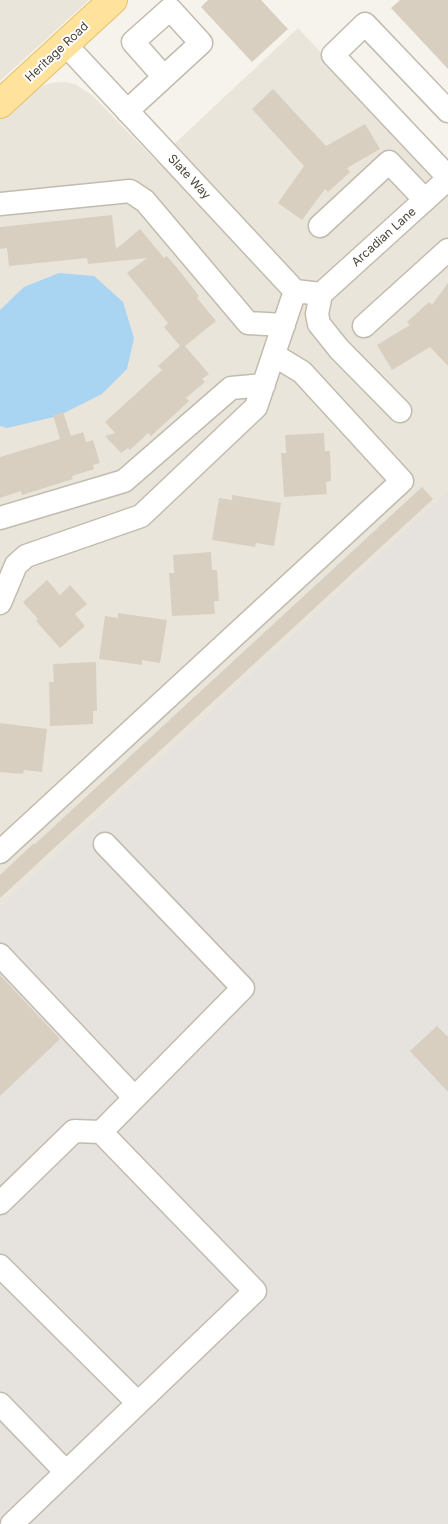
<!DOCTYPE html>
<html>
<head>
<meta charset="utf-8">
<style>
  body { margin:0 }
  canvas { display:block; background:#f6f3ec }
</style>
</head>
<body>
<canvas width="448" height="1524"></canvas>
<script>
const c = document.querySelector('canvas').getContext('2d');
c.lineJoin = 'round';
function fill(path, color) {
  c.fillStyle = color;
  c.fill(path, 'evenodd');
}
function toPath(rows) {
  const path = new Path2D();
  for (const r of rows) {
    path.moveTo(r[0], r[1]);
    for (let i = 2; i < r.length; i += 2) path.lineTo(r[i], r[i + 1]);
  }
  return path;
}
function stroke(path, color, width, dash) {
  c.strokeStyle = color;
  c.lineWidth = width;
  c.lineCap = dash ? 'butt' : 'round';
  c.setLineDash(dash || []);
  c.stroke(path);
}
function write(font, color, halo, rows, align = 'center') {
  c.font = font + ' Inter,sans-serif';
  c.lineWidth = 4;
  c.setLineDash([]);
  c.textBaseline = 'middle';
  c.strokeStyle = halo;
  c.fillStyle = color;
  for (const [text, x, y, turn = 0] of rows) {
    c.save();
    c.translate(x, y);
    c.rotate((+turn || 0) * Math.PI / 180);
    c.textAlign = isNaN(turn) ? turn : align;
    if (halo) c.strokeText(text, 0, 0);
    c.fillText(text, 0, 0);
    c.restore();
  }
}
const residential = toPath([
  [0,0,89,0,0,81],
  [298,28,448,188,448,490,0,906,0,118,42,86,51,83,63,82,75,84,93,96,156,161]
]);
const industrial = toPath([
  [448,490,448,1524,0,1524,0,906]
]);
const water = toPath([
  [59,273,94,276,123,302,134,338,127,369,102,394,58,416,7,428,0,426,0,310,24,287]
]);
const building = toPath([
  [208,0,261,0,288,29,252,62,201,7],
  [400,0,448,0,448,69,391,8],
  [273,89,326,146,365,124,380,149,347,168,350,172,328,192,325,189,302,220,278,203,304,166,252,109],
  [112,215,116,249,140,229,164,258,167,256,178,269,199,296,197,298,216,321,185,346,209,374,202,379,205,382,186,398,189,401,151,436,148,433,130,450,128,448,121,453,105,436,115,433,105,422,162,370,158,366,180,346,164,327,168,323,127,273,147,258,88,264,87,258,9,266,7,248,0,249,0,227],
  [448,283,448,366,430,347,392,370,377,345,410,325,407,322,429,302,432,305],
  [63,412,71,436,83,432,86,442,93,440,100,463,93,465,94,469,72,476,73,479,22,495,21,491,0,498,0,457,60,439,53,415],
  [324,433,325,451,330,451,331,481,326,482,327,494,284,497,281,453,286,453,285,435],
  [422,487,433,499,0,898,0,875,34,843,35,844],
  [232,495,281,503,274,546,256,543,255,547,212,540,219,498,232,500],
  [211,552,212,570,217,570,218,585,219,601,214,601,215,614,172,616,169,573,174,573,173,555],
  [47,580,60,595,70,585,87,604,75,614,85,626,60,648,36,621,38,619,23,602],
  [118,613,167,620,160,663,142,660,142,665,99,659,105,616,118,618],
  [96,662,97,711,93,711,93,724,50,726,49,682,54,682,53,664],
  [0,723,47,729,42,772,24,770,23,774,0,772],
  [0,975,60,1039,0,1096],
  [437,1026,448,1037,448,1092,410,1051]
]);
const minor = toPath([
  [65,44,295,291,321,294],
  [127,111,201,43,170,9,133,42,164,77],
  [448,111,365,24,333,55,448,177],
  [0,204,130,191,145,201,248,323,284,325],
  [320,226,389,162,425,200],
  [321,294,448,179],
  [321,294,317,314,319,324,339,349,400,411],
  [364,326,448,250],
  [0,518,124,481,231,388,264,385],
  [0,603,16,565,26,556,141,516,256,407,295,291],
  [0,852,402,481,302,372,274,355],
  [0,955,134,1097],
  [101,1132,243,988,105,844],
  [0,1203,74,1131,101,1132,255,1291,12,1524],
  [0,1266,138,1403],
  [0,1404,66,1472]
]);
const major = toPath([
  [0,104,113,0]
]);
const streetNames = [
  ["Heritage Road",57,52,-43],
  ["Slate Way",189,177,47],
  ["Arcadian Lane",384,237,-42]
];
fill(residential, '#eae5da');
fill(industrial, '#e6e2dd');
fill(water, '#a9d4f2');
fill(building, '#d8cfc1');
stroke(minor, '#c2bbae', 25);
stroke(major, '#e6c16a', 30);
stroke(minor, '#fff', 22);
stroke(major, '#ffe39c', 28);
write('12px', '#4b4439', '#fff', streetNames);
</script>
</body>
</html>
